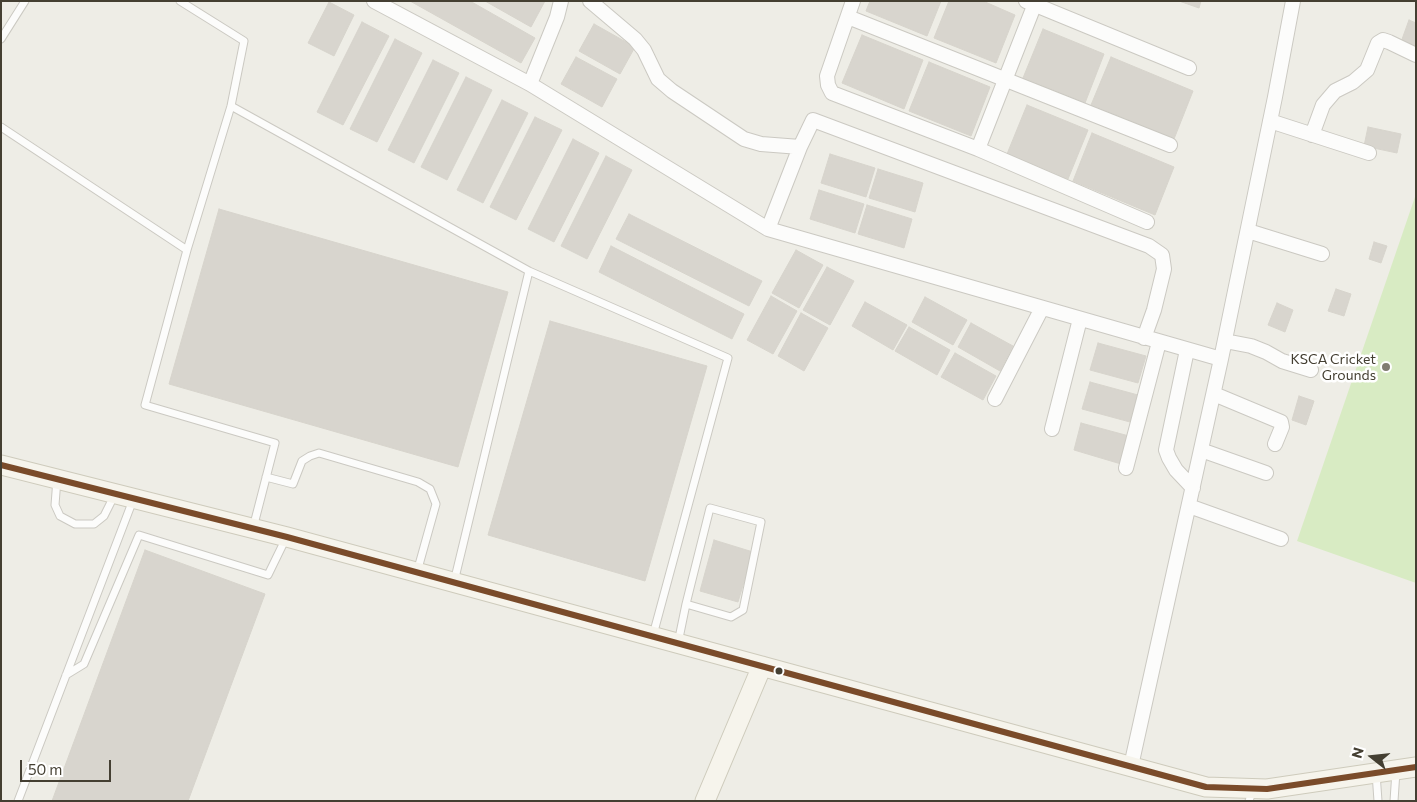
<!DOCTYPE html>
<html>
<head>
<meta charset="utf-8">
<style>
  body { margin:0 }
  #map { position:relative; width:1417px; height:802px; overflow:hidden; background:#eeede6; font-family:Commissioner,sans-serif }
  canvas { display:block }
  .frame { position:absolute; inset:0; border:2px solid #443f32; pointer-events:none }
  .north { position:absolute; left:1347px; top:732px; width:50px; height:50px; -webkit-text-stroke:4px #fff; paint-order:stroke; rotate:286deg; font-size:14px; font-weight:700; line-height:20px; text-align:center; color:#443f32 }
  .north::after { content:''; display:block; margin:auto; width:18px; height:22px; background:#443f32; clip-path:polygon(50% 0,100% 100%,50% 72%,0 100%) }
  .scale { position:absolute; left:20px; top:760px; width:91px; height:22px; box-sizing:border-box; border:2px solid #443f32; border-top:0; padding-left:6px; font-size:15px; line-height:18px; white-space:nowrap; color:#443f32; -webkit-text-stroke:4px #fff; paint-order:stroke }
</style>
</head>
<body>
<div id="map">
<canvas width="1417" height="802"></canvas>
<div class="frame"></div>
<div class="north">N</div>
<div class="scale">50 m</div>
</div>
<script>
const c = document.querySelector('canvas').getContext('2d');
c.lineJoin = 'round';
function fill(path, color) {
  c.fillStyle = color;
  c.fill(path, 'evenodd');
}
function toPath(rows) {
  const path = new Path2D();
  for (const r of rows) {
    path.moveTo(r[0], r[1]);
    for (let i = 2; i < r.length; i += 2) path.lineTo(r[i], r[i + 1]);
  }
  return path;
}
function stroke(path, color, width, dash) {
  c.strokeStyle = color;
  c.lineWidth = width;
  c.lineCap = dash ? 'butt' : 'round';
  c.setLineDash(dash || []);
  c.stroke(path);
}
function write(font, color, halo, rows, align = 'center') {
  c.font = font + ' Commissioner,sans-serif';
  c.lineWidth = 5;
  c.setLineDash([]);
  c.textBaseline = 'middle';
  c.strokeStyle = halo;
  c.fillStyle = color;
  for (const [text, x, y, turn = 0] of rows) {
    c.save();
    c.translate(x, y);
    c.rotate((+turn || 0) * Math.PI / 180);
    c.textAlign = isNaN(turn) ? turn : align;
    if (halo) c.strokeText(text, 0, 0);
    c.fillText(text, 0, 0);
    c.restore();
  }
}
const green = toPath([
  [1416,194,1416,583,1297,541]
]);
const building = toPath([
  [410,1,470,1,535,38,521,63,410,1],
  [485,1,545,1,531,27,485,1],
  [870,1,941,1,927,36,866,11,870,1],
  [949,1,983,1,1015,15,996,63,934,38,949,1],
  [1179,1,1201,1,1199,8,1179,1],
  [329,2,354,15,334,56,308,43,329,2],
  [1409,20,1416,23,1416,47,1401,42,1409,20],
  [362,22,389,36,343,125,317,112,362,22],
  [594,24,635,47,620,74,579,51,594,24],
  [1043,29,1104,54,1085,103,1023,78,1043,29],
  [862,35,923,60,904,109,842,83,862,35],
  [395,39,422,53,377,142,350,129,395,39],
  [576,57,617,79,602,107,561,84,576,57],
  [1111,57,1193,91,1174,139,1091,105,1111,57],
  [433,60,459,73,414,163,388,150,433,60],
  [929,62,990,87,971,136,909,111,929,62],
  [466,77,492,90,447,180,421,167,466,77],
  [502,100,528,113,483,203,457,190,502,100],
  [1027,105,1088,130,1068,179,1007,154,1027,105],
  [535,117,562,130,516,220,490,207,535,117],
  [1368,127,1401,134,1397,153,1364,146,1368,127],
  [1092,133,1174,167,1155,215,1073,181,1092,133],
  [573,139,599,153,554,242,528,229,573,139],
  [830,154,875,168,866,197,821,183,830,154],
  [606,156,632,170,587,259,561,246,606,156],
  [878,169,923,183,915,212,869,198,878,169],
  [819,190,864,204,855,233,810,219,819,190],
  [867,205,912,219,904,248,858,234,867,205],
  [219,209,508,292,458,467,169,384,219,209],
  [629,214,762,281,749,306,616,239,629,214],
  [1374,242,1387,246,1381,263,1369,259,1374,242],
  [611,246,744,314,732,339,599,272,611,246],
  [796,250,823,265,799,308,772,293,796,250],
  [827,267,854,281,830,325,803,310,827,267],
  [1336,289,1351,294,1344,316,1328,311,1336,289],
  [771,296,797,311,773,354,747,340,771,296],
  [925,297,967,320,953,345,912,322,925,297],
  [865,302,907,325,893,350,852,326,865,302],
  [1277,303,1293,310,1285,332,1268,325,1277,303],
  [801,313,828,328,804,371,778,356,801,313],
  [550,321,707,366,645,581,488,535,550,321],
  [971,323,1013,346,1000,371,958,347,971,323],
  [909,327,950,350,937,375,895,351,909,327],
  [1098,343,1146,356,1138,383,1090,370,1098,343],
  [955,353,996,376,983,400,941,377,955,353],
  [1090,382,1138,395,1130,422,1082,409,1090,382],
  [1299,396,1314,401,1306,425,1292,420,1299,396],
  [1081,423,1129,436,1121,464,1074,450,1081,423],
  [714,540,753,552,738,602,700,591,714,540],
  [145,550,265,594,188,801,52,801,145,550]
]);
const lane = toPath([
  [180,1,244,41,231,106,187,250],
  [1,39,25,1],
  [231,106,529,271,454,582],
  [1,127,187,250,145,405,275,443,253,528],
  [529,271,728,358,653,635],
  [266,477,293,484,302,461,310,456,319,453,418,482,430,489,436,504,417,572],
  [57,479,55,505,60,516,75,524,94,524,104,516,115,494],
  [678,643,686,604,710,508,761,522,743,610,731,617,686,604],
  [66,675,84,664,139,535,268,575,286,538],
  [1376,773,1378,801],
  [18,801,133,500],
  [1249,801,1253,789],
  [1394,801,1396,771]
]);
const street = toPath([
  [374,1,530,84,768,229,800,147,813,120,1149,246,1162,255,1164,269,1154,310,1144,338],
  [590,1,635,39,644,50,658,79,672,91,744,139,761,144,800,147],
  [853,1,827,76,828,85,832,93,978,149,1036,1],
  [1026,1,1189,68],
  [848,17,1170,145],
  [530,84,557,17,561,1],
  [1270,121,1369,153],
  [1312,135,1323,105,1335,91,1353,82,1367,70,1378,43,1383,40,1389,42,1416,55],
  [978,149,1147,222],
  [768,229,1221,359,1131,766],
  [1248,231,1322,254],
  [1225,341,1251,346,1266,352,1282,361,1311,370],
  [1187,350,1166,450,1169,458,1176,470,1193,488],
  [1221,359,1275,97,1293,1],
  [1214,394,1281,422,1282,427,1275,444],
  [995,399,1042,308],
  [1052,429,1080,319],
  [1201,450,1266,473],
  [1126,468,1159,342],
  [1189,506,1281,539]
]);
const secondary = toPath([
  [1,465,287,537,1206,787,1267,789,1416,767],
  [705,801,762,666]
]);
const bus1 = toPath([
  [1,465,287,537,1206,787,1267,789,1416,767]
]);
const markers = [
  [1386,367,5,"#807c71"],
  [779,671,4.5,"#443f32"]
];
const poiNames = [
  ["KSCA Cricket",1376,359],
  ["Grounds",1376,375]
];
fill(green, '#d8ebc3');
fill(building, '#d8d5ce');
stroke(building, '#d7d4cc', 1);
stroke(lane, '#cbc9c2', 9);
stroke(street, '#cbc9c2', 16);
stroke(secondary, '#cecbbc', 21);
stroke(lane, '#fcfcfb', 7);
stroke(street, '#fcfcfb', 14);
stroke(secondary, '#f6f4ec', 19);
stroke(bus1, '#7a4b2a', 6);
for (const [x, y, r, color] of markers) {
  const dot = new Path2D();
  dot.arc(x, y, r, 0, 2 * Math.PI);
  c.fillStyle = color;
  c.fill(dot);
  stroke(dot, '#fff', 2);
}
write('14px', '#443f32', '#fff', poiNames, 'right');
</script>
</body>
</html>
